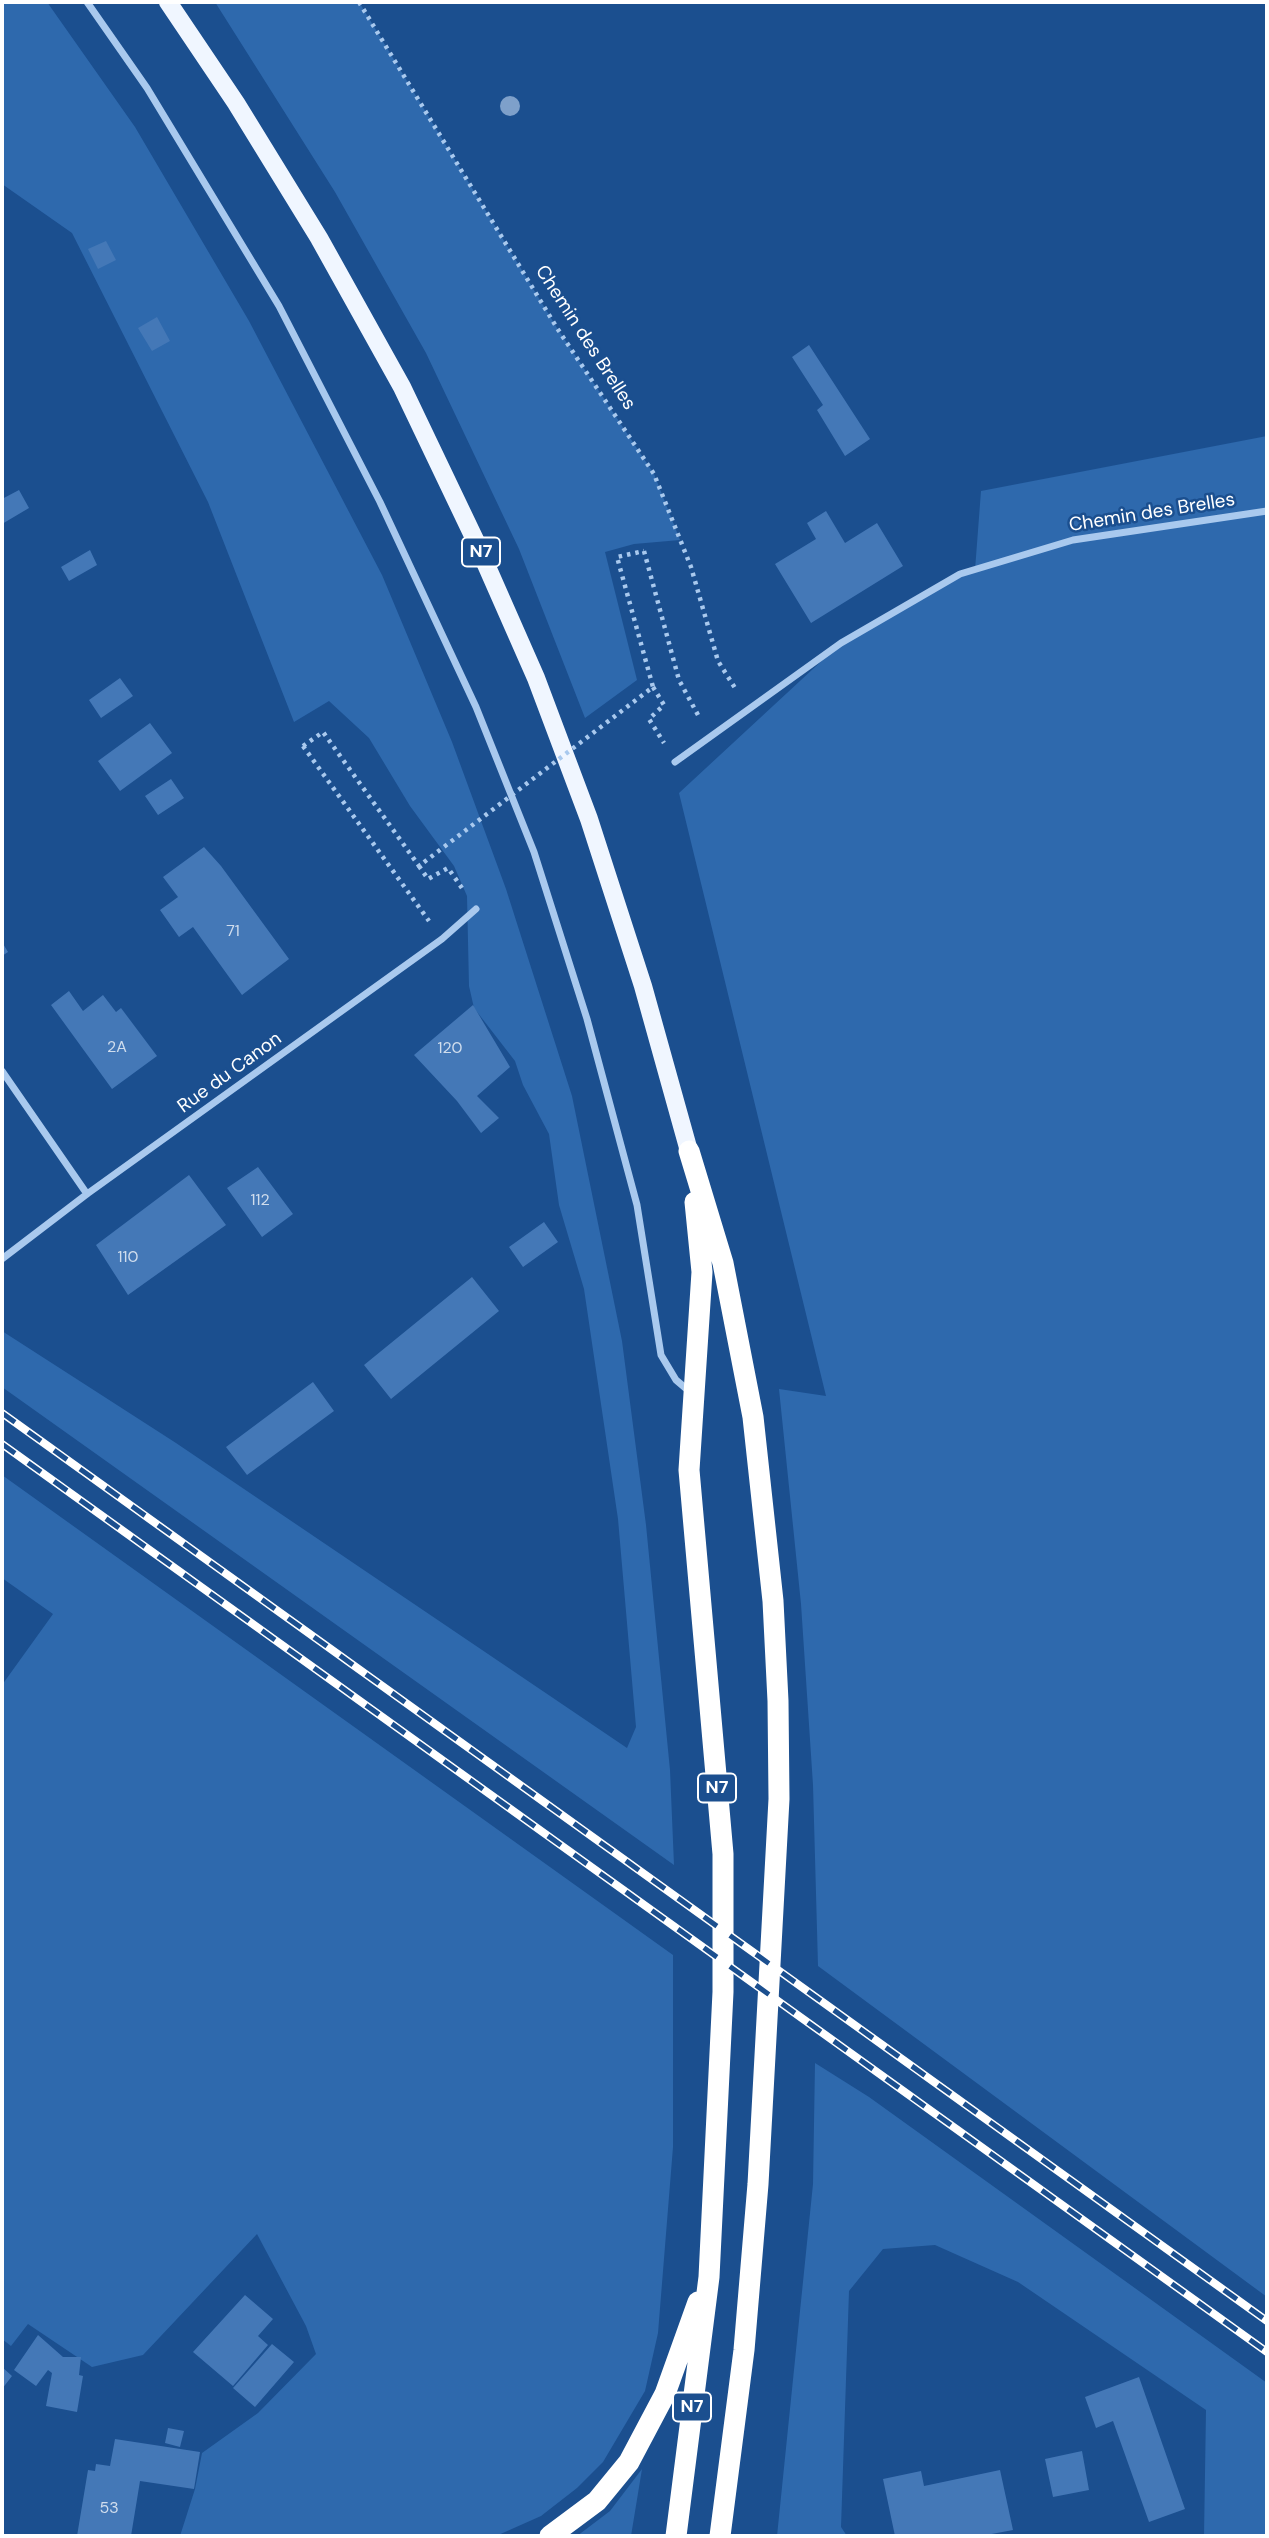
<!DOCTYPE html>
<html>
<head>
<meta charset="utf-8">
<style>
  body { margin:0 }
  #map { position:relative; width:1269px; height:2538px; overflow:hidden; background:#1b4f8f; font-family:"DM Sans",sans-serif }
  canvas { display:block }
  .frame { position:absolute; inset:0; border:4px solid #fff; pointer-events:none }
</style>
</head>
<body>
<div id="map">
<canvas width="1269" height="2538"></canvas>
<div class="frame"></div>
</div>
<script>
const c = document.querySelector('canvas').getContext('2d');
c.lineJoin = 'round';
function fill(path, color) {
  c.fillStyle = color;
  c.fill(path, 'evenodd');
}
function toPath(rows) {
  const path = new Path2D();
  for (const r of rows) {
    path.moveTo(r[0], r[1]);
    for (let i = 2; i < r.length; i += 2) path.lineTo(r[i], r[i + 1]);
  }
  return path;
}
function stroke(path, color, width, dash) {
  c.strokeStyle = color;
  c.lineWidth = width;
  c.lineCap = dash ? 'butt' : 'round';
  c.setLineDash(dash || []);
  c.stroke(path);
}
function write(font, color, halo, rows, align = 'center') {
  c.font = font + ' "DM Sans",sans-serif';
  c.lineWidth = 5;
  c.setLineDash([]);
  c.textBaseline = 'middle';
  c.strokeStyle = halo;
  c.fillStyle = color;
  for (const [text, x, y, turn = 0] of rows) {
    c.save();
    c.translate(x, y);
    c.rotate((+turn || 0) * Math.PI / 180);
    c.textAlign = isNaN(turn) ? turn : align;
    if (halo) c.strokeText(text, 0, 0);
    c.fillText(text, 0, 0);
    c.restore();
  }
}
const green = toPath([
  [2,2,47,2,135,127,249,321,382,575,452,742,506,889,572,1096,622,1341,646,1525,670,1770,674,1865,2,1387,2,1331,176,1443,627,1748,636,1727,618,1519,584,1289,559,1205,549,1134,523,1085,515,1061,474,1008,469,986,467,896,454,866,410,806,369,738,329,701,294,722,208,502,72,233,2,184],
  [215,2,359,2,557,328,654,474,680,540,634,544,605,552,637,680,585,718,519,549,426,353,335,192],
  [1267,436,1267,2297,818,1966,813,1785,801,1604,779,1389,826,1396,679,793,841,643,905,605,975,570,981,491],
  [2,1475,673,1955,673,2147,658,2333,645,2391,603,2462,577,2488,541,2516,496,2536,180,2536,195,2489,202,2453,258,2413,316,2354,306,2326,257,2234,143,2355,92,2367,28,2324,11,2346,2,2339,2,1685,53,1614,2,1578],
  [815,2063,869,2097,1267,2383,1267,2536,1204,2536,1206,2410,1018,2282,935,2245,883,2249,849,2291,841,2527,847,2536,777,2536,813,2184],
  [642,2469,631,2536,577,2536,610,2511]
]);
const building = toPath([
  [106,241,116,260,98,269,88,249],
  [157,317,170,341,152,351,138,328],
  [809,345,870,439,845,456,817,410,823,405,792,357],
  [19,490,29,508,2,524,2,499],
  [826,511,845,543,877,523,903,566,811,623,775,564,816,539,807,523],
  [90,550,97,565,69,581,61,567],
  [120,678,133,696,101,718,89,700],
  [150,723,172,753,120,791,98,761],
  [171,779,184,798,158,815,145,796],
  [204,847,221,866,289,959,242,995,193,927,179,937,160,910,178,897,163,877],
  [2,942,8,952,2,956],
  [69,991,83,1011,103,995,116,1012,121,1008,157,1056,112,1089,51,1005],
  [473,1005,510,1067,477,1096,499,1118,481,1133,457,1101,414,1055],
  [258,1167,293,1214,262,1237,227,1188],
  [189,1175,226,1225,128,1295,96,1245],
  [544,1222,558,1242,523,1267,509,1247],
  [472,1277,499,1311,391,1399,364,1365],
  [313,1382,334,1411,247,1475,226,1447],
  [245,2295,273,2319,258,2336,268,2345,233,2386,193,2352],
  [38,2335,63,2357,81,2357,79,2375,83,2376,77,2412,46,2406,52,2373,48,2370,36,2386,14,2370],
  [272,2344,294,2362,255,2407,233,2388],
  [2,2367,12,2376,2,2389],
  [1139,2377,1185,2509,1149,2522,1113,2421,1096,2428,1085,2397],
  [168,2428,184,2431,180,2447,165,2443],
  [115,2439,200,2452,194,2489,140,2481,131,2536,77,2536,88,2470,95,2471,96,2464,110,2466],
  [1082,2451,1089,2490,1053,2497,1045,2459],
  [1000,2470,1013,2530,981,2536,895,2536,883,2479,921,2471,924,2486]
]);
const path = toPath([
  [359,2,557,328,654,474,691,567,718,661,735,688],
  [644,551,679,680,698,715],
  [653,687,664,705,649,719,664,743],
  [303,746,429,921],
  [419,866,428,879,448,868,464,891]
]);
const street = toPath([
  [87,2,147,88,279,306,380,502,476,707,534,852,587,1019,637,1205,661,1355,676,1380,689,1391],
  [675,762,841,643,960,574,1073,540,1267,511],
  [2,1071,87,1194],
  [2,1259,87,1194,442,939,476,909]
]);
const primary = toPath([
  [168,2,236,103,319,238,402,387,477,544,536,678,589,819,643,986,689,1151]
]);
const highway = toPath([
  [689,1151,723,1263,753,1417,773,1601,778,1701,779,1799,758,2184,744,2350,720,2536],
  [550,2536,597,2501,629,2462,665,2394,698,2302],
  [676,2536,709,2277,723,1992,723,1854,689,1470,702,1272,695,1202]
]);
const rail = toPath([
  [2,1413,1267,2321],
  [2,1444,1267,2352]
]);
const pathBridge = toPath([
  [303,746,323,732,419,866,653,687,617,557,644,551]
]);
const trees = [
  [510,106]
];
const numberNames = [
  ["71",233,932],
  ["2A",117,1048],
  ["120",450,1049],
  ["112",260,1201],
  ["110",128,1258],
  ["53",109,2509]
];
const shields = [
  [481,552,38],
  [717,1788,38],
  [692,2407,38]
];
const shieldNames = [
  ["N7",481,552],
  ["N7",717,1788],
  ["N7",692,2407]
];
const streetNames = [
  ["Chemin des Brelles",585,338,57],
  ["Chemin des Brelles",1152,513,-9],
  ["Rue du Canon",230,1073,-36]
];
fill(green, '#2e69ad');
fill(building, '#4478b7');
stroke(path, '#a9c9ee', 4.5, [3.5, 5]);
stroke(street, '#a9c9ee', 7);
stroke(primary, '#f0f6ff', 18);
stroke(highway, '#fff', 21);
stroke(rail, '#fff', 8);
stroke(rail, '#1b4f8f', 5, [16]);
stroke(pathBridge, '#a9c9ee', 4.5, [3.5, 5]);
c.fillStyle = '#7ea0ca';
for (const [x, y] of trees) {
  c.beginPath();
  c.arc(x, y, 10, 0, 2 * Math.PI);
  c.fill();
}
write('16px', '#d0dded', null, numberNames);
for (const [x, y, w] of shields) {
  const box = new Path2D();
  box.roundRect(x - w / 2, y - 14.5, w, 29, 5);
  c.fillStyle = '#1b4f8f';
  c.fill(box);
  stroke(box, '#fff', 2);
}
write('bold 18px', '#fff', null, shieldNames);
write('19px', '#fff', '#1b4f8f', streetNames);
</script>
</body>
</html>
